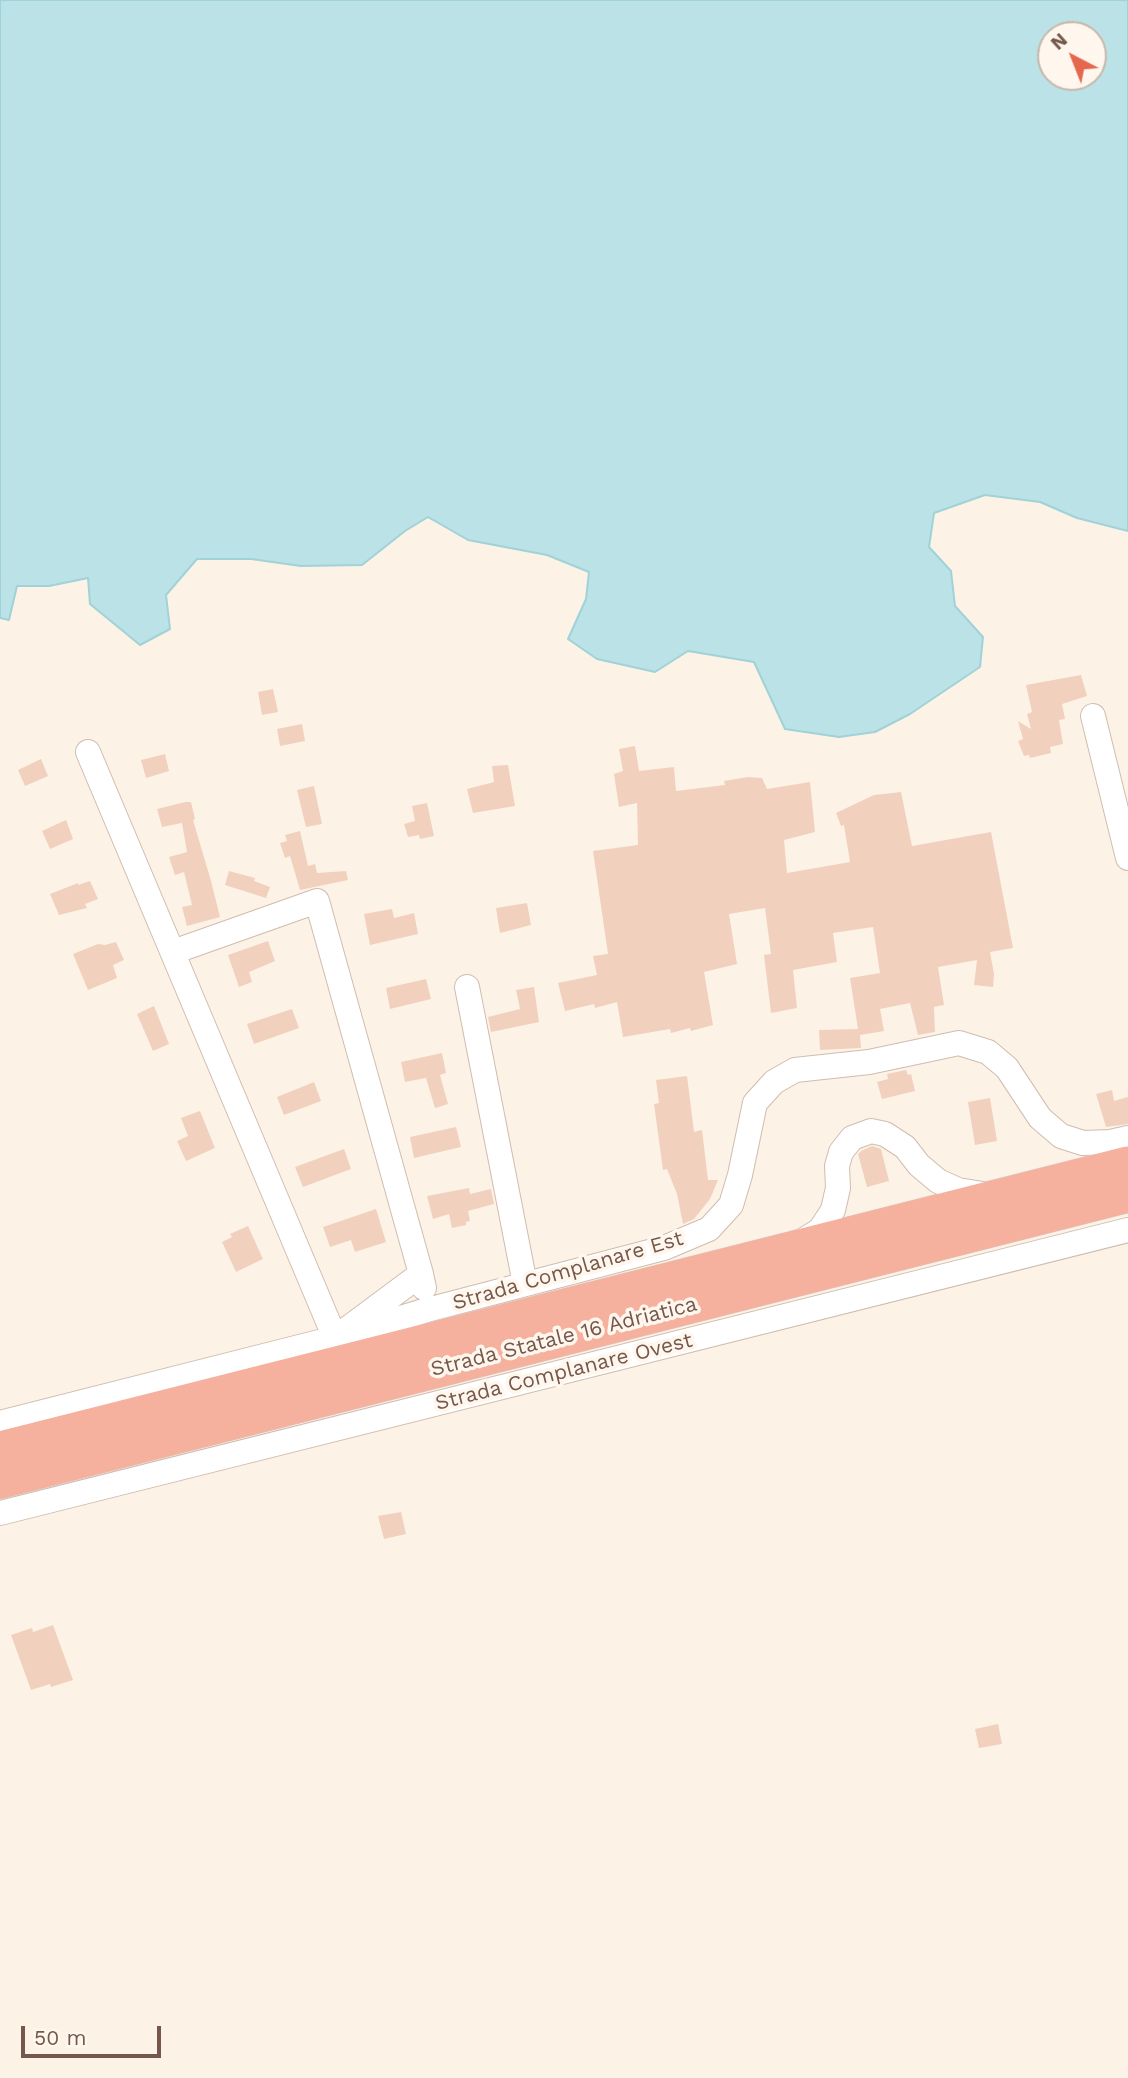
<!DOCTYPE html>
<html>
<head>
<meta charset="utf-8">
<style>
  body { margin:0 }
  #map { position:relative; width:1128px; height:2078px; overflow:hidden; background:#fcf3e6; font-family:"Work Sans",sans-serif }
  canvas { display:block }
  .north { position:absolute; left:1037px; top:21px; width:70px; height:70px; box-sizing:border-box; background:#fff7ed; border:2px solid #c8b7ac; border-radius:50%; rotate:318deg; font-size:19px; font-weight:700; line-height:28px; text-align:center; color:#75584b }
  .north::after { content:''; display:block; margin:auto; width:24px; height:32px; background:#e5674d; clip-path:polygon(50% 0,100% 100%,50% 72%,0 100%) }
  .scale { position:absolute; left:21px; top:2026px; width:140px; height:32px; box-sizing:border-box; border:4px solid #75584b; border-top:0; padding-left:9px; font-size:21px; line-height:24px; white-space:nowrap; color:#75584b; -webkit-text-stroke:5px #fff7ed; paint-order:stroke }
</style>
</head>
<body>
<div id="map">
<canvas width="1128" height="2078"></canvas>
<div class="north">N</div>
<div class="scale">50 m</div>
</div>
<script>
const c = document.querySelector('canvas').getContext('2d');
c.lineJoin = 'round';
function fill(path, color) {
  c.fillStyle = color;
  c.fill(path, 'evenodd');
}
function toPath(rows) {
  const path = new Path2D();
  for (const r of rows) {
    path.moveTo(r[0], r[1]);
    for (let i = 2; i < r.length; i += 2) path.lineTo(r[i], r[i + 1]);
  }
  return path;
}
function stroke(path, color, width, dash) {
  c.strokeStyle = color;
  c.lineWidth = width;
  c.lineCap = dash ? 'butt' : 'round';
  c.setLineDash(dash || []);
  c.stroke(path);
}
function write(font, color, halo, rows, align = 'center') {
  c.font = font + ' "Work Sans",sans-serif';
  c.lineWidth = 7;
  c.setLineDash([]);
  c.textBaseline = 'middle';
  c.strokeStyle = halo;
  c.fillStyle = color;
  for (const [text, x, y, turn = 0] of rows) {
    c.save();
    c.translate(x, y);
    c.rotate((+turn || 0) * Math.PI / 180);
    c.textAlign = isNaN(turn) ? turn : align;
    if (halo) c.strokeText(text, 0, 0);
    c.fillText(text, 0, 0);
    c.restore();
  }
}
const water = toPath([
  [0,0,1128,0,1128,531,1077,518,1040,502,985,495,934,513,929,547,951,571,955,606,983,637,980,667,910,714,875,732,839,737,785,729,754,662,688,651,655,672,597,659,568,639,586,599,589,572,547,555,468,540,428,517,405,531,362,565,301,566,251,559,197,559,166,595,170,629,140,645,90,604,88,578,49,586,17,586,9,620,0,618,0,0],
  [1093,35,1093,77,1051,77,1051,35,1093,35]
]);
const building = toPath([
  [1081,675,1087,696,1062,704,1065,719,1059,720,1063,744,1050,747,1051,753,1030,758,1029,755,1024,756,1018,741,1023,739,1018,721,1031,729,1027,714,1032,712,1026,685],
  [273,689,278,712,262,715,258,692],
  [302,724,305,741,280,746,277,729],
  [635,746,639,771,674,767,676,791,725,785,724,781,748,777,762,778,767,789,810,782,815,832,784,840,787,873,850,862,844,825,841,826,836,813,874,795,901,792,912,846,991,832,1013,948,990,952,994,974,993,987,974,985,977,960,938,967,944,1005,934,1007,935,1032,918,1035,910,1003,880,1009,884,1031,860,1035,861,1048,820,1050,819,1030,858,1029,850,978,880,973,873,927,833,933,837,962,793,970,797,1008,771,1013,764,955,771,954,765,908,729,914,737,964,704,972,713,1025,691,1031,690,1028,671,1033,670,1029,623,1037,617,1002,595,1008,594,1004,565,1011,558,983,597,975,593,956,608,954,593,851,638,845,637,803,619,807,614,774,623,771,619,749],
  [165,754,169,771,146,778,141,760],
  [41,759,48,776,25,786,18,770],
  [508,765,515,806,473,813,467,789,494,782,492,766],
  [314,786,322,824,306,827,297,790],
  [185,802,191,802,195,819,193,820,211,881,220,917,187,926,182,907,192,905,184,872,175,875,169,857,187,852,182,823,162,827,157,809],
  [427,803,434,836,420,839,419,835,408,837,404,824,415,821,412,806],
  [66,820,73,839,50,849,42,831],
  [300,831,308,866,315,864,317,873,346,871,348,880,300,890,290,856,285,858,280,843,287,841,285,835],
  [229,871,255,878,254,881,270,887,266,898,225,885],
  [90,881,98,899,85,904,87,908,59,915,50,894,78,883,78,885],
  [527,903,531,925,500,933,496,908],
  [392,909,394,918,414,913,418,934,370,945,364,914],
  [268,941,275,961,249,972,252,982,239,987,228,955],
  [116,942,124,960,113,965,117,978,88,990,73,954,98,944,105,945],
  [426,979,431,999,390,1009,386,988],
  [534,987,539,1022,491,1032,488,1017,520,1009,516,990],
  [154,1006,169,1044,153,1051,137,1014],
  [292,1009,299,1028,254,1044,247,1024],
  [442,1053,446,1073,440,1075,448,1104,435,1108,426,1078,405,1082,401,1062],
  [906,1070,908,1075,911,1074,915,1091,882,1099,877,1082,888,1079,887,1074],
  [687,1076,694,1132,702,1130,708,1180,718,1180,710,1199,694,1219,683,1224,677,1194,667,1169,663,1170,654,1104,659,1103,656,1080],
  [314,1082,321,1101,284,1115,277,1097],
  [1112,1090,1114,1101,1128,1097,1128,1124,1106,1127,1096,1094],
  [990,1098,997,1141,975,1145,968,1102],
  [200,1111,215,1148,186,1161,177,1141,188,1136,181,1118],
  [456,1127,461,1147,414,1158,410,1137],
  [872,1146,881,1149,889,1181,867,1187,858,1154,861,1151],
  [344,1149,351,1169,303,1187,295,1167],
  [469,1188,470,1194,491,1189,494,1204,468,1211,470,1221,466,1222,466,1225,452,1228,449,1214,433,1219,427,1196],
  [376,1209,386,1242,355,1252,351,1240,330,1247,323,1227],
  [248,1226,263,1259,236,1272,222,1242,232,1237,230,1234],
  [401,1512,406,1534,384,1539,378,1516],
  [53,1625,73,1680,51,1687,50,1684,31,1690,11,1635,32,1628,33,1632],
  [998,1724,1002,1744,979,1748,975,1729]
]);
const minor = toPath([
  [1093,716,1128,858],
  [88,752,335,1338,421,1274],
  [173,952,317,901,421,1274,424,1288],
  [467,987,525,1284],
  [799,1243,820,1230,833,1210,838,1188,837,1166,841,1152,852,1138,871,1131,885,1134,905,1147,919,1165,938,1181,958,1190,989,1195],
  [0,1423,335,1338,427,1310,664,1248,709,1229,731,1205,740,1175,755,1103,774,1082,795,1070,869,1062,959,1043,988,1052,1007,1068,1040,1118,1061,1136,1083,1143,1110,1142,1128,1138],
  [0,1513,1128,1230]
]);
const highway = toPath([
  [0,1450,1128,1165],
  [0,1480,1128,1194]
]);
const streetNames = [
  ["Strada Complanare Est",568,1271,-16],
  ["Strada Statale 16 Adriatica",564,1337,-14],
  ["Strada Complanare Ovest",564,1372,-14]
];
fill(water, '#bbe2e6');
stroke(water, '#a1d2d7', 2);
fill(building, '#f1d0be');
stroke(minor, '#d0bcaf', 26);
stroke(highway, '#d8d0cd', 38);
stroke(minor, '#fff', 24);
stroke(highway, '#f6b09e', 37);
write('21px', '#75584b', '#fff7ed', streetNames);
</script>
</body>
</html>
